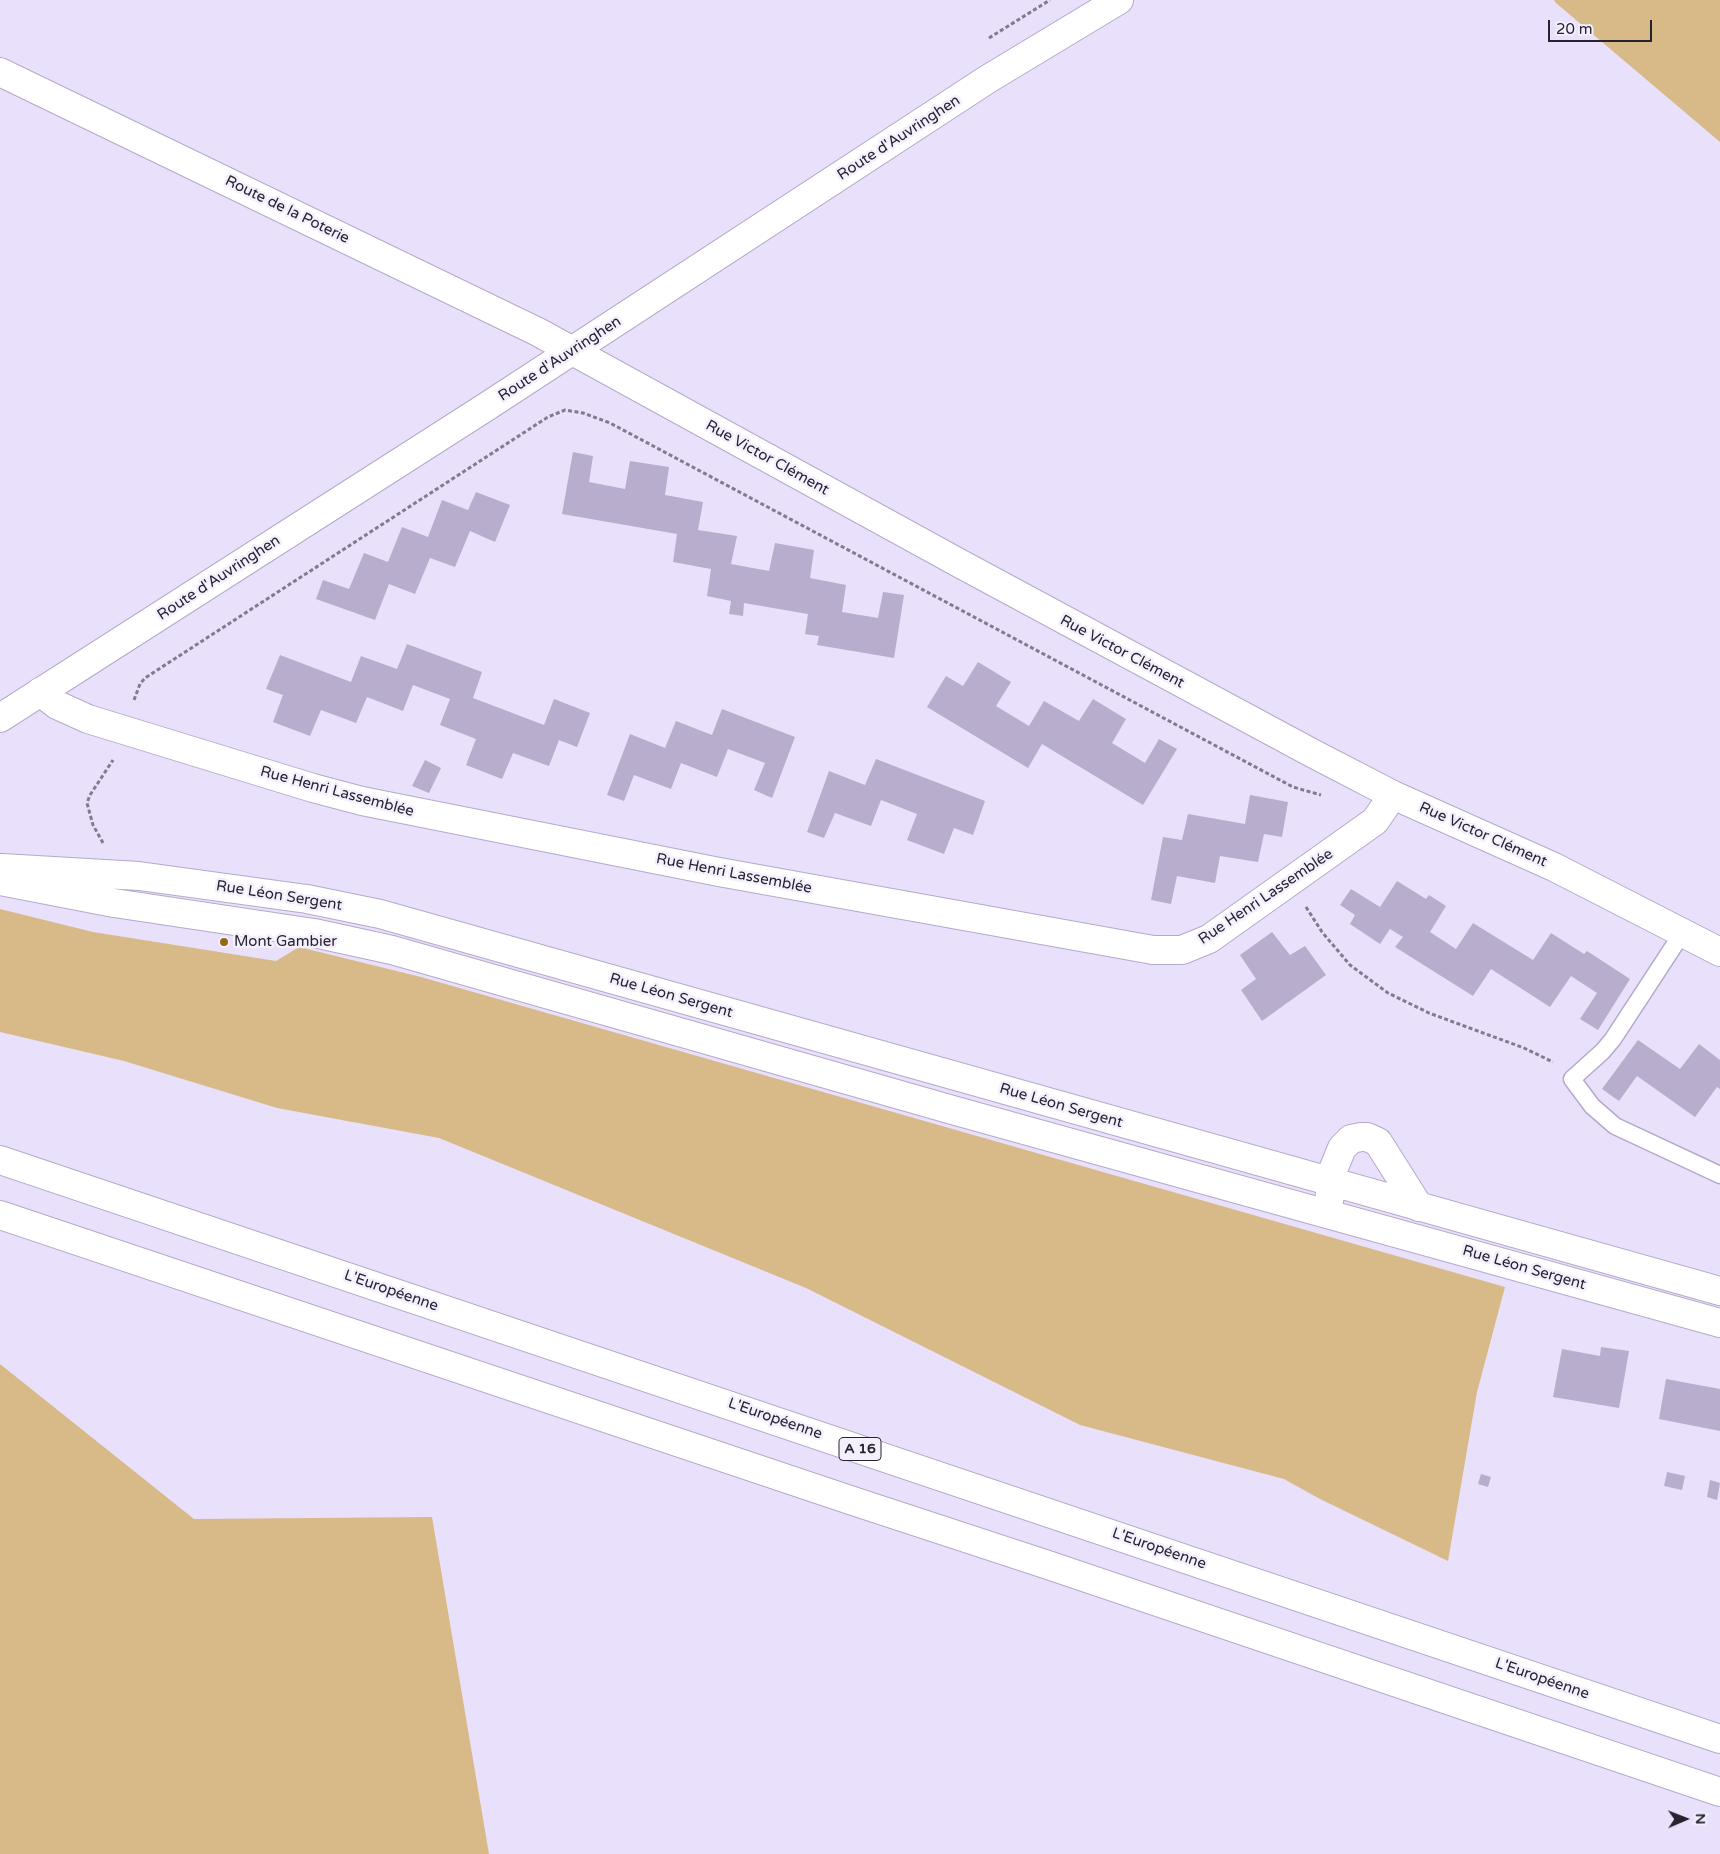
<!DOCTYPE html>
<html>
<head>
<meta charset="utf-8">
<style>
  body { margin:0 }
  #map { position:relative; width:1720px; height:1854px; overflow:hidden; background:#e9e0fb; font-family:"Varela Round",sans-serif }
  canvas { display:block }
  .north { position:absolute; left:1660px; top:1794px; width:50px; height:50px; -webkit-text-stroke:4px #f4effd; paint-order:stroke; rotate:89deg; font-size:14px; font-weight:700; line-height:20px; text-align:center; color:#27222f }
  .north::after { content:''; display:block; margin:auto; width:18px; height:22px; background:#27222f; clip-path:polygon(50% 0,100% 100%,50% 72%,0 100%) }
  .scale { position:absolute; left:1548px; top:20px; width:104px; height:22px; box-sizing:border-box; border:2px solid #27222f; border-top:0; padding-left:6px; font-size:15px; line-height:18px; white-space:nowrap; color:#27222f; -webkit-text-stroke:4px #f4effd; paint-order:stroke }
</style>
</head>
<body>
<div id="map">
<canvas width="1720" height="1854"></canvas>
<div class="north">N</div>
<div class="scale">20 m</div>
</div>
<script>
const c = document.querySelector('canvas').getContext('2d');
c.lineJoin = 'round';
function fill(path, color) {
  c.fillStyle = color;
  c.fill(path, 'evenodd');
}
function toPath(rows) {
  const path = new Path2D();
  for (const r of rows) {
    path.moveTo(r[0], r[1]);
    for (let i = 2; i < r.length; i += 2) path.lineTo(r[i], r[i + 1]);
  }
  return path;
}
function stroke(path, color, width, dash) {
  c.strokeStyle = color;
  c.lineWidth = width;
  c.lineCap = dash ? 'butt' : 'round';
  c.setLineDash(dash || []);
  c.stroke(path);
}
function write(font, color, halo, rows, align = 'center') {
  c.font = font + ' "Varela Round",sans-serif';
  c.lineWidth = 5;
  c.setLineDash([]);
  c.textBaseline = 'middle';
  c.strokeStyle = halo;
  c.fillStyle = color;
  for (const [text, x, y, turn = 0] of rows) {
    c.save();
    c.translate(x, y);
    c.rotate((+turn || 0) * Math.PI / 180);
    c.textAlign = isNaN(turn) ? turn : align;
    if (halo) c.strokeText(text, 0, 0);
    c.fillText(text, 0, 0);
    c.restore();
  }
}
const green = toPath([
  [1554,0,1720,0,1720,142,1556,3],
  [0,909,93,932,276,961,299,947,421,977,1505,1287,1477,1392,1448,1561,1320,1499,1284,1479,1080,1425,806,1288,439,1138,277,1108,124,1061,0,1032],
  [0,1364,194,1519,432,1517,489,1854,0,1854]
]);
const building = toPath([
  [573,452,593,456,589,482,625,489,630,461,669,467,665,495,703,502,698,530,737,536,731,564,769,571,775,543,814,550,810,578,846,585,842,612,878,618,883,592,904,595,894,658,817,645,819,636,805,634,808,614,744,603,743,616,729,614,731,601,707,596,711,569,673,562,677,534,562,514],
  [476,492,510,505,495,542,470,531,455,567,430,558,415,594,389,584,375,620,316,599,323,580,349,589,364,553,388,562,402,527,428,537,442,500,468,510],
  [407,644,482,672,473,698,544,725,554,699,590,713,577,747,559,740,549,766,513,753,502,779,466,765,476,739,440,725,450,699,413,685,403,711,367,697,356,723,321,710,310,736,273,722,283,695,266,689,280,655,351,682,361,656,397,669],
  [978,662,1011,682,996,706,1029,726,1044,701,1079,721,1093,699,1126,719,1112,743,1145,763,1159,739,1177,749,1143,805,1042,744,1028,768,927,707,946,676,963,686],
  [722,709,795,737,772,798,754,790,765,763,728,749,717,777,681,763,671,789,634,775,624,801,607,795,630,734,665,748,676,721,712,735],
  [876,759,985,801,973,835,954,828,944,854,907,840,917,814,881,800,871,826,835,813,824,838,807,832,829,771,865,785],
  [425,760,441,768,429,793,412,786],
  [1250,795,1288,802,1282,837,1264,834,1258,862,1220,856,1215,883,1177,876,1171,904,1151,900,1163,837,1182,840,1188,814,1245,824],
  [1397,881,1426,899,1429,895,1446,906,1430,932,1456,949,1473,923,1533,960,1551,933,1584,954,1587,951,1630,979,1598,1030,1580,1019,1597,993,1571,976,1550,1007,1491,969,1473,996,1395,947,1403,937,1390,929,1380,944,1350,924,1355,915,1340,905,1351,889,1380,907],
  [1272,932,1290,955,1305,946,1326,975,1262,1021,1241,990,1256,979,1240,955],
  [1638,1040,1680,1069,1699,1044,1720,1060,1720,1089,1717,1087,1695,1117,1637,1076,1619,1101,1602,1089],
  [1601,1347,1629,1351,1619,1408,1553,1397,1562,1349,1600,1356],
  [1666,1379,1720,1389,1720,1431,1659,1419],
  [1667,1472,1685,1476,1682,1490,1664,1486],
  [1481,1474,1491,1477,1488,1487,1478,1484],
  [1710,1480,1720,1483,1717,1500,1707,1497]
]);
const path = toPath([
  [989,38,1050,0],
  [134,700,140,684,145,678,548,417,565,410,583,413,610,423,1293,787,1321,795],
  [103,843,93,825,87,803,90,795,113,760],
  [1306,907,1322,932,1350,965,1388,993,1429,1013,1524,1048,1553,1062]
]);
const service = toPath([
  [1683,932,1613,1039,1603,1051,1572,1079,1592,1106,1615,1126,1720,1175]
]);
const minor = toPath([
  [0,72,538,332,959,563,1312,753,1393,795,1554,867,1720,952],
  [40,692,57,705,88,719,313,788,362,801,719,872,1153,950,1182,950,1209,939,1375,821,1393,795],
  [0,718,486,407,988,79,1119,0],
  [2,868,139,876,307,899,380,914,1720,1291],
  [0,881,114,903,314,933,392,950,956,1111,1720,1323],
  [1329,1201,1333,1170,1342,1148,1351,1139,1361,1137,1367,1137,1378,1142,1419,1207]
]);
const motorway = toPath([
  [0,1160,1720,1739],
  [0,1215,853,1501,1048,1565,1720,1792]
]);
const markers = [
  [224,942,5,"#946a15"]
];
const shields = [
  [860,1449,42]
];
const shieldNames = [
  ["A 16",860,1449]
];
const streetNames = [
  ["Route d'Auvringhen",899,138,-33],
  ["Route de la Poterie",287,210,26],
  ["Route d'Auvringhen",560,359,-33],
  ["Rue Victor Clément",767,458,29],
  ["Route d'Auvringhen",219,578,-33],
  ["Rue Victor Clément",1122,652,28],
  ["Rue Henri Lassemblée",337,792,15],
  ["Rue Victor Clément",1483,835,24],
  ["Rue Henri Lassemblée",734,874,11],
  ["Rue Léon Sergent",279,896,9],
  ["Rue Henri Lassemblée",1266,897,-34],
  ["Rue Léon Sergent",671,996,16],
  ["Rue Léon Sergent",1061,1106,16],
  ["Rue Léon Sergent",1524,1268,16],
  ["L'Européenne",391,1291,19],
  ["L'Européenne",775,1419,19],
  ["L'Européenne",1159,1549,19],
  ["L'Européenne",1542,1679,19]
];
const poiNames = [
  ["Mont Gambier",234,942]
];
fill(green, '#d8ba89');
fill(building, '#b8adcd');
stroke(service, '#b5a9ca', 19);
stroke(minor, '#b5a9ca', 30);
stroke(motorway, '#b5a9ca', 30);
stroke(path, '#817b8e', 3, [4, 2.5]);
stroke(service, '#fff', 16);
stroke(minor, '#fff', 28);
stroke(motorway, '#fff', 28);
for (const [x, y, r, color] of markers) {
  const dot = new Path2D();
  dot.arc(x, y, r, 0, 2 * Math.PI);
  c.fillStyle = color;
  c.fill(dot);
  stroke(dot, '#f4effd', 2);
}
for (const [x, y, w] of shields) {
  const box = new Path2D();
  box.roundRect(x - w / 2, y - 11.5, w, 23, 4);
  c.fillStyle = '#f4effd';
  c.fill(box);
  stroke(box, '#27222f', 1);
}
write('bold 14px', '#27222f', null, shieldNames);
write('15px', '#27222f', '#f4effd', streetNames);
write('15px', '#27222f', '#f4effd', poiNames, 'left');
</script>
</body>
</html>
